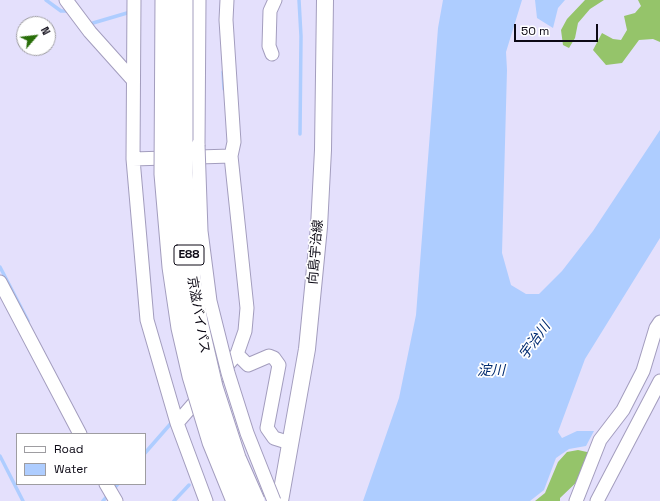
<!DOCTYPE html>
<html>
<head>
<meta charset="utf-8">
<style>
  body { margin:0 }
  #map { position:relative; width:660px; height:501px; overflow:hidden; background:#e4e0fc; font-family:"Space Grotesk",sans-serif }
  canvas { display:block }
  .legend { position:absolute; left:16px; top:433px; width:130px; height:52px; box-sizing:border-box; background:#fff; border:1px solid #9e9da1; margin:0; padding:5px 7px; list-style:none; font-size:12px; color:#0c0915 }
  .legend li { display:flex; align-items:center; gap:8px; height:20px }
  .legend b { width:20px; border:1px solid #9e9da1 }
  .north { position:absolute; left:16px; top:16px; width:40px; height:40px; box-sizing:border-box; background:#fff; border:1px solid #9e9da1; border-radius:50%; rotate:62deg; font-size:11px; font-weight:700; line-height:16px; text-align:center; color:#0c0915 }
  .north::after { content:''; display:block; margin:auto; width:14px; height:18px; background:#296e09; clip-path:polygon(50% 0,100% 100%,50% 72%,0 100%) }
  .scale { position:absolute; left:514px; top:24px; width:84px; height:18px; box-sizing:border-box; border:2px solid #0c0915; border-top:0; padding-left:5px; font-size:12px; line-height:14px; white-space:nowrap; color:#0c0915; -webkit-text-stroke:3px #fff; paint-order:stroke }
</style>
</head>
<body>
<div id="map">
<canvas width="660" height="501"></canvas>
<ul class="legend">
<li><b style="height:5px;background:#fff"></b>Road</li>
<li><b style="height:11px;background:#aecdff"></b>Water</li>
</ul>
<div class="north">N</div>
<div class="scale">50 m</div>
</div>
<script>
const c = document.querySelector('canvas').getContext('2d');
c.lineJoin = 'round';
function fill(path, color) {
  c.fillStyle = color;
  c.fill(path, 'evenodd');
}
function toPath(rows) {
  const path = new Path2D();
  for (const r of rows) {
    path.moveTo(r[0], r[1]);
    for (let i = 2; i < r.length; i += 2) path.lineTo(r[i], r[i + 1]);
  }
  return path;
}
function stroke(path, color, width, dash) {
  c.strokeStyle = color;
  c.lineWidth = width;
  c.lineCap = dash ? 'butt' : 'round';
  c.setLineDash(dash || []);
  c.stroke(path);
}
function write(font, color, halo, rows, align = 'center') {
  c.font = font + ' "Space Grotesk","Noto Sans JP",sans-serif';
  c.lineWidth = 3.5;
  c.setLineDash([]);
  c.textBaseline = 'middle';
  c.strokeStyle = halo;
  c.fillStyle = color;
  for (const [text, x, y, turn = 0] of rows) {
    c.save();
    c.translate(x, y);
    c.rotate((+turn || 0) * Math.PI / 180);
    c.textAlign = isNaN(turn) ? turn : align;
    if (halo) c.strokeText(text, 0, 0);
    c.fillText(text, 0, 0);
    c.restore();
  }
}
const forest = toPath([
  [585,0,604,0,590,9,578,23,575,38,569,48,563,45,561,30,567,19],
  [638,0,660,0,660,42,653,39,639,40,622,63,606,65,593,50,602,33,613,39,621,40,627,30,624,16,635,13,641,6],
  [578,450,587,452,588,459,582,477,560,498,560,501,535,501,545,493,558,462,567,452]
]);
const water = toPath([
  [443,0,522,0,506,52,507,70,502,253,511,285,526,294,539,294,562,271,593,231,660,130,660,238,585,359,558,432,562,438,577,431,594,431,586,446,569,449,556,458,544,490,530,501,363,501,399,398,416,315,438,28],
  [535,0,565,0,558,8,553,28,537,18]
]);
const stream = toPath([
  [46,0,61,11,67,11],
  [299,0,301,36,300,134],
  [93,23,127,13],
  [223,72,224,89],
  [0,267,28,321],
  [145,453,173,421],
  [0,456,23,501],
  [113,490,118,484],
  [103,501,109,494],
  [174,501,189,485]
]);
const minor = toPath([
  [66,0,90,32,133,80],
  [134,0,133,159,147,320,177,423,206,501],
  [272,54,269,46,270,11,275,0],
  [198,145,199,0],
  [133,159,231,156],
  [0,282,80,434],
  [237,354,248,365,269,356,274,358,279,365,267,428,274,438,290,443],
  [177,423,237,354,245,331,247,308,231,156,234,142,226,20,227,0],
  [106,484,116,501],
  [576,501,600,440,623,410,643,371,656,328,660,322],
  [597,501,660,381]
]);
const major = toPath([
  [280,501,307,349,319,227,323,150,325,0]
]);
const minorBridge = toPath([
  [198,145,201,231,210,301,228,373,247,433,274,501]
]);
const highwayBridge = toPath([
  [165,0,164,174,172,267,181,328,192,376,212,442,236,501],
  [183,0,183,173,191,278,198,322,213,387,236,458,255,501]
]);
const shields = [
  [189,255,30]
];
const shieldNames = [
  ["E88",189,255]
];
const streetNames = [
  ["向島宇治線",316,252,-85],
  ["京滋バイパス",198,315,80]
];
const waterNames = [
  ["宇治川",535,341,-54],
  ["淀川",491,371]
];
fill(forest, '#95c46a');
fill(water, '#aecdff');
stroke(stream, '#aecdff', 3.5);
stroke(minor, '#a39dbe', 15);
stroke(major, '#a39dbe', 18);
stroke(minor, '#fff', 13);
stroke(major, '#fff', 16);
stroke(minorBridge, '#a39dbe', 15, []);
stroke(highwayBridge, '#a39dbe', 21, []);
stroke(minorBridge, '#fff', 13);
stroke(highwayBridge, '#fff', 19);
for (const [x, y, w] of shields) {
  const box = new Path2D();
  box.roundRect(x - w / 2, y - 10, w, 20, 3);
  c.fillStyle = '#fff';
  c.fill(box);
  stroke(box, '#0c0915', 1);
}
write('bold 12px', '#0c0915', null, shieldNames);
write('13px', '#0c0915', '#fff', streetNames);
write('italic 14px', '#002b70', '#fff', waterNames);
</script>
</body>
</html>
